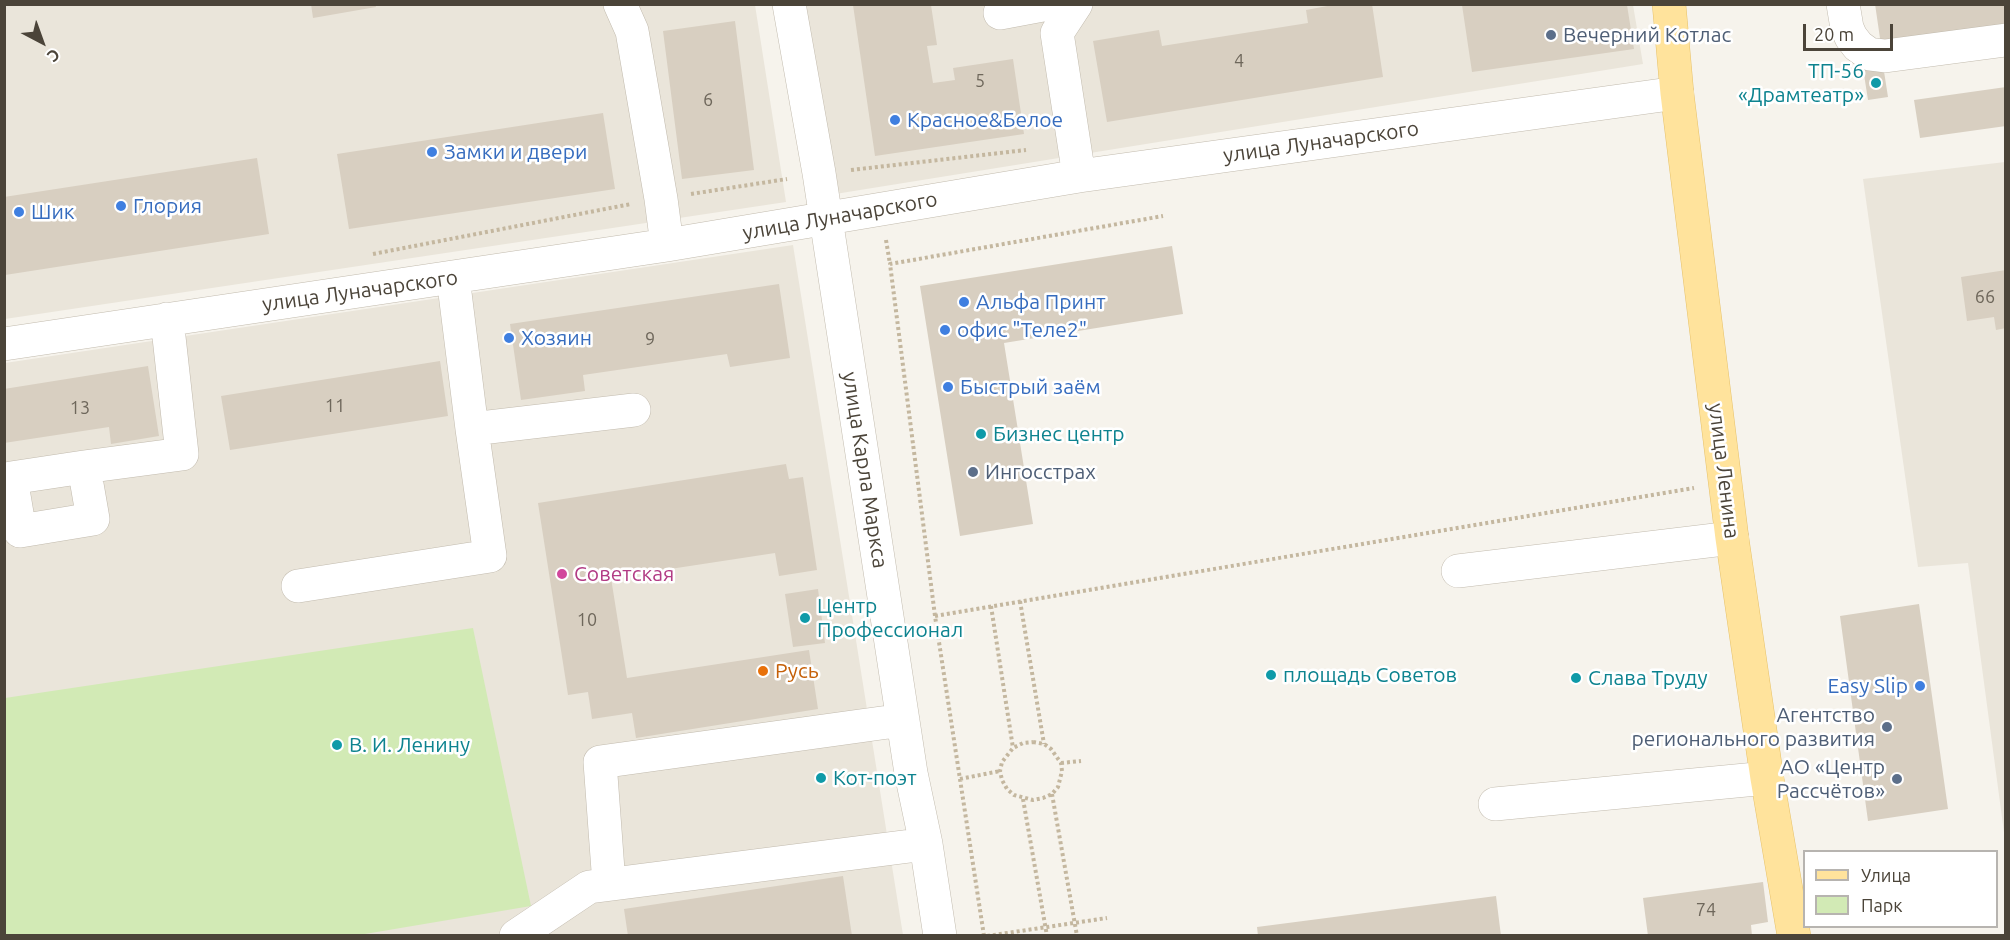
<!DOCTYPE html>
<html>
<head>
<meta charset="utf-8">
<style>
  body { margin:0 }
  #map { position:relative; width:2010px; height:940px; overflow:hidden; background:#f6f3ec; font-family:Ubuntu,sans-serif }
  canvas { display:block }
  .frame { position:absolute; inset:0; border:6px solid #4b4439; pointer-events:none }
  .legend { position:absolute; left:1803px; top:850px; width:195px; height:78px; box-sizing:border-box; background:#fff; border:2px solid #b7b4b0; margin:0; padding:8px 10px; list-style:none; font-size:18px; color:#4b4439 }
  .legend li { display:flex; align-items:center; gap:12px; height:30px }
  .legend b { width:30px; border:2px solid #b7b4b0 }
  .north { position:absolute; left:12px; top:12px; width:60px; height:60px; -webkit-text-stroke:4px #fff; paint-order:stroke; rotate:139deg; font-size:16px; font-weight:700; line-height:24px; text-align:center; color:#4b4439 }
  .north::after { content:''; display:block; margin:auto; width:21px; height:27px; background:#4b4439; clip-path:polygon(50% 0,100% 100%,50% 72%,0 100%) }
  .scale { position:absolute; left:1803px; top:24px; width:90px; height:27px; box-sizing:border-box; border:3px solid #4b4439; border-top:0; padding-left:8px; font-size:18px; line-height:21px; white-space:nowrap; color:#4b4439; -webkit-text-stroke:4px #fff; paint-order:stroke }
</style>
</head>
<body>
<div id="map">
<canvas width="2010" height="940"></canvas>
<div class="frame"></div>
<ul class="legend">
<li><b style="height:8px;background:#ffe39c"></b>Улица</li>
<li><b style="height:16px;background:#d2eab5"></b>Парк</li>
</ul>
<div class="north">С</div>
<div class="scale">20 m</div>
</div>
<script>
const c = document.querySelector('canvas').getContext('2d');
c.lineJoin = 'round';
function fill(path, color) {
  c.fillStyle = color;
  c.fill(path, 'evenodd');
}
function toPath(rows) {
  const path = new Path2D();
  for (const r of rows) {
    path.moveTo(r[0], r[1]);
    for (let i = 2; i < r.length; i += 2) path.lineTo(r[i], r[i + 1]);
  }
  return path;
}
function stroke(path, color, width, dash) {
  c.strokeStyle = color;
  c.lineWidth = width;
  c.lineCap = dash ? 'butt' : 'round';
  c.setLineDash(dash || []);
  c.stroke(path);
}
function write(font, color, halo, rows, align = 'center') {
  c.font = font + ' Ubuntu,sans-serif';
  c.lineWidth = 5;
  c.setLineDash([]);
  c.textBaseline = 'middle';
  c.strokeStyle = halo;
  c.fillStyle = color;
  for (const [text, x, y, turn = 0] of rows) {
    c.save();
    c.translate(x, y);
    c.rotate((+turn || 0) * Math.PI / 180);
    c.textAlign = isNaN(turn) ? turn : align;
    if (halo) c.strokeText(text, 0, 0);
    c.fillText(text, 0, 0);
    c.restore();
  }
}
const residential = toPath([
  [5,5,755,5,786,202,5,319],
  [799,5,1633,5,1643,64,829,195],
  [2005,162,2005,840,1968,563,1918,567,1863,179],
  [793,245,903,935,5,936,5,363]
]);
const green = toPath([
  [473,628,531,906,359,935,5,935,5,698]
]);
const building = toPath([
  [311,4,375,4,376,7,313,18],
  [1338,4,1372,4,1383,77,1107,122,1093,41,1159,30,1162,46,1308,23,1306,10],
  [1875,4,2006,4,2006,27,1881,45],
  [853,5,931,5,937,45,927,46,933,83,955,80,953,68,1013,59,1024,134,875,156],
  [1462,5,1627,5,1634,49,1472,72],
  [735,21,754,170,682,179,663,31],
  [1883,65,1888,97,1868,100,1863,68],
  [2006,87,2006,126,1920,138,1914,100],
  [603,113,615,189,349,229,337,154],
  [257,158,269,234,5,275,4,197],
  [1172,246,1183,314,1004,343,1033,524,960,536,920,286],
  [2006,270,2006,328,1996,330,1994,317,1967,321,1961,277],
  [779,284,790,358,730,367,727,354,583,375,585,391,521,400,510,324],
  [440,361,448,416,230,450,221,396],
  [148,366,159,436,111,444,109,427,4,443,4,389],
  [786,464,789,479,803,477,817,570,779,576,775,553,611,578,627,678,809,650,818,709,636,738,632,713,592,719,588,692,568,695,538,503],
  [818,589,825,643,793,647,785,594],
  [1919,604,1948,809,1868,821,1840,616],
  [843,876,852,936,628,936,624,909],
  [1763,882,1768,922,1751,925,1752,936,1648,936,1643,898],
  [1496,896,1501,936,1258,936,1257,927]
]);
const path = toPath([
  [851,170,1026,150],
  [691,194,787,179],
  [886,240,890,264],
  [373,254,631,204],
  [1020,601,1044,744],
  [991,606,1013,748],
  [935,616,1694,488],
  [1033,742,1044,744,1051,749,1061,763,1062,771,1058,787,1052,794,1043,798,1033,800,1014,795,1007,789,1002,780,1000,771,1002,762,1013,748,1023,743,1033,742],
  [1061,763,1081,761],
  [960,779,1000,771],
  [1052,794,1077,936],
  [1023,799,1047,936],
  [984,936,935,616,890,264,1163,216],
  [987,936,1107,918]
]);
const minor = toPath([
  [620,4,632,31,661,199,667,245],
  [789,4,819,173,911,773,926,844,940,936],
  [1076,4,1057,33,1079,176],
  [1843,4,1847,28,1851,37,1858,46,1869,54,1885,56,2006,40],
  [1000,13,1048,4],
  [453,277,472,429,634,410],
  [4,344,667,245,1079,176,1677,93],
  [84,467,93,519,20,531,11,478,84,467,182,454,167,319],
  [1458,571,1732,538],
  [298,586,490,556,472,429],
  [1495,804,1767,778],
  [609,884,600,762,903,720],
  [516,936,589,887,926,844]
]);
const major = toPath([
  [1669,4,1677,93,1732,538,1767,778,1794,936]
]);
const markers = [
  [1551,35,6,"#5c6f8a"],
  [1876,83,6,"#0f9aa8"],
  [895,120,6,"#3f7fe0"],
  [432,152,6,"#3f7fe0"],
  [121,206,6,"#3f7fe0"],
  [19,212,6,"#3f7fe0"],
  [964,302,6,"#3f7fe0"],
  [945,330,6,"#3f7fe0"],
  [509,338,6,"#3f7fe0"],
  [948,387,6,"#3f7fe0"],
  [981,434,6,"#0f9aa8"],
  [973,472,6,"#5c6f8a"],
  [562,574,6,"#d1479c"],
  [805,618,6,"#0f9aa8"],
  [763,671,6,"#e8710a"],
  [1271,675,6,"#0f9aa8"],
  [1576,678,6,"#0f9aa8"],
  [1920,686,6,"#3f7fe0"],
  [1887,727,6,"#5c6f8a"],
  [337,745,6,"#0f9aa8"],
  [821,778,6,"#0f9aa8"],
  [1897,779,6,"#5c6f8a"]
];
const numberNames = [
  ["4",1239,61],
  ["5",980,81],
  ["6",708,100],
  ["66",1985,297],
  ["9",650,339],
  ["11",335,406],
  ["13",80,408],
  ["10",587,620],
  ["74",1706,910]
];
const serviceNames = [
  ["Вечерний Котлас",1563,35],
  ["Ингосстрах",985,472],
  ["Агентство",1875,715,"right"],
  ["регионального развития",1875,739,"right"],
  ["АО «Центр",1885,767,"right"],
  ["Рассчётов»",1885,791,"right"]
];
const cultureNames = [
  ["ТП-56",1864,71,"right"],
  ["«Драмтеатр»",1864,95,"right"],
  ["Бизнес центр",993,434],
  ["Центр",817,606],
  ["Профессионал",817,630],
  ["площадь Советов",1283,675],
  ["Слава Труду",1588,678],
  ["В. И. Ленину",349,745],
  ["Кот-поэт",833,778]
];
const shopNames = [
  ["Красное&Белое",907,120],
  ["Замки и двери",444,152],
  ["Глория",133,206],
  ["Шик",31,212],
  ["Альфа Принт",976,302],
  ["офис \"Теле2\"",957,330],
  ["Хозяин",521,338],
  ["Быстрый заём",960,387],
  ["Easy Slip",1908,686,"right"]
];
const streetNames = [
  ["улица Луначарского",1321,142,-8],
  ["улица Луначарского",840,216,-10],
  ["улица Луначарского",360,291,-8],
  ["улица Карла Маркса",865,470,81],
  ["улица Ленина",1724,471,83]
];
const hotelNames = [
  ["Советская",574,574]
];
const foodNames = [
  ["Русь",775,671]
];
fill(residential, '#eae5da');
fill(green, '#d2eab5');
fill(building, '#d8cfc1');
stroke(minor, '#c2bbae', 34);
stroke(major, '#e6c16a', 34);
stroke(path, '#c4b79f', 4, [3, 3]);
stroke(minor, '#fff', 33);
stroke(major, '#ffe39c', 33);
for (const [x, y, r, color] of markers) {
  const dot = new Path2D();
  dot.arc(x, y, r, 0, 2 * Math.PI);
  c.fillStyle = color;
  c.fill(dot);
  stroke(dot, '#fff', 2);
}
write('18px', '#6e675b', null, numberNames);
write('21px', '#4e5e75', '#fff', serviceNames, 'left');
write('21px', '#0d838f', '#fff', cultureNames, 'left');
write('21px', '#366cbe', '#fff', shopNames, 'left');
write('21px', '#4b4439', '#fff', streetNames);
write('21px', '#b23c85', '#fff', hotelNames, 'left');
write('21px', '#c56008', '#fff', foodNames, 'left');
</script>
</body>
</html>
